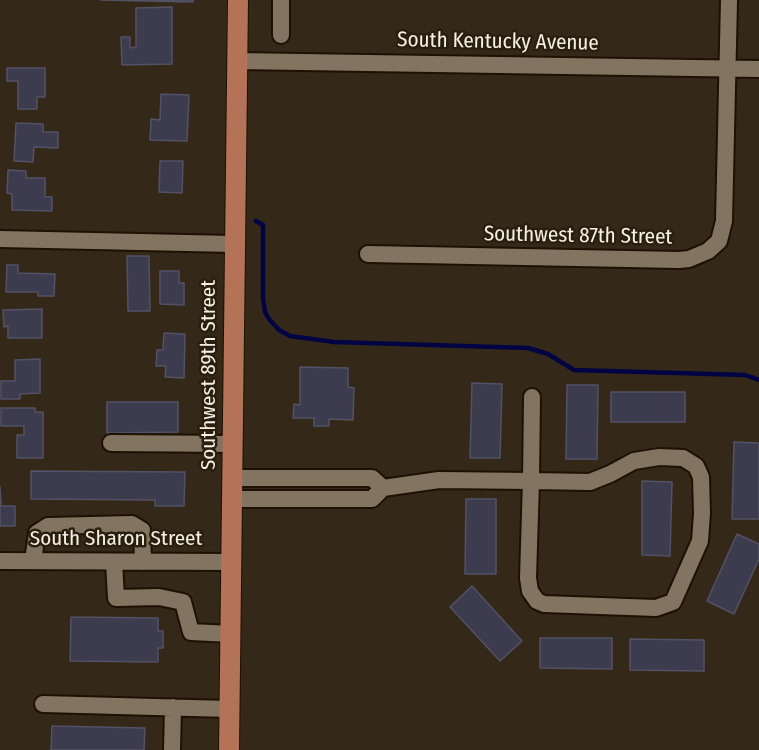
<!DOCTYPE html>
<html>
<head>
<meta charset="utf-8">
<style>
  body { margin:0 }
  canvas { display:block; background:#342818 }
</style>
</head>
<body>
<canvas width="759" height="750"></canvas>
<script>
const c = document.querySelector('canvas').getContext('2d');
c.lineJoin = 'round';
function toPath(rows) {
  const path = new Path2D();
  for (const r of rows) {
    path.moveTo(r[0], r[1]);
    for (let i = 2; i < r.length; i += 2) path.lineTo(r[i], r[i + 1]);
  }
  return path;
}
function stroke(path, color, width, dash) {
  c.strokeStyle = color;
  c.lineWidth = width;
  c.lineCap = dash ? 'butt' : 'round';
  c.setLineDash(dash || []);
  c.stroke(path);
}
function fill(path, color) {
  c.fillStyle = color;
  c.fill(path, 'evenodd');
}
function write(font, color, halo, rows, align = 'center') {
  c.font = font + ' "Fira Sans Condensed",sans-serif';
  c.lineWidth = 5;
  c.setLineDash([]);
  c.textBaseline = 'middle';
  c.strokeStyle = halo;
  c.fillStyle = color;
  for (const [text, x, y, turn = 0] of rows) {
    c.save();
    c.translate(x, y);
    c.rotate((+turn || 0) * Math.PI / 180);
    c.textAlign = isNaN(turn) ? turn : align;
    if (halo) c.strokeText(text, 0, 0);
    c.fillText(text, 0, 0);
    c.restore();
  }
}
const stream = toPath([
  [256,221,263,225,263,299,265,312,269,319,279,330,290,336,334,342,528,348,548,354,574,370,745,375,759,380]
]);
const building = toPath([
  [101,0,193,0,193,2,101,0],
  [172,7,172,64,122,65,121,37,130,37,130,48,136,47,136,8,172,7],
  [7,68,45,68,45,97,37,97,37,109,18,109,18,81,7,81,7,68],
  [161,94,189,95,187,141,150,140,151,119,160,120,161,94],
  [16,123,43,124,43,132,58,132,58,148,34,147,33,162,14,161,16,123],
  [160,161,183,161,182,193,159,192,160,161],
  [8,170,26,171,26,178,45,178,45,197,52,197,52,211,12,210,12,194,7,193,8,170],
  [127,256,149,256,150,311,128,311,127,256],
  [7,265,18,265,18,273,55,274,54,296,38,296,38,292,6,292,7,265],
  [160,271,179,271,179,283,184,283,184,305,160,304,160,271],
  [42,309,42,338,8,338,8,326,4,327,3,310,42,309],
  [164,333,185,334,184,378,165,377,166,366,156,366,157,350,163,350,164,333],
  [40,359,40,393,20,394,20,399,1,399,1,381,15,381,15,360,40,359],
  [300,367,348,368,348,387,354,388,353,420,329,419,329,426,314,426,314,418,293,418,294,404,300,405,300,367],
  [472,383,502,384,500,458,470,458,472,383],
  [567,385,598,385,597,459,566,459,567,385],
  [611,392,685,392,685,422,611,422,611,392],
  [107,402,178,402,178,432,107,433,107,402],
  [1,408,35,408,35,412,43,412,43,458,17,458,17,435,24,435,24,426,1,426,1,408],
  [734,442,759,443,759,519,732,519,734,442],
  [31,471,185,472,184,506,155,506,155,500,31,499,31,471],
  [642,481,672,482,670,556,642,555,642,481],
  [0,487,1,506,15,506,15,526,0,526,0,487],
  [466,499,496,499,496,574,465,574,466,499],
  [737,534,759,544,759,559,734,614,707,601,737,534],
  [472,586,522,641,500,661,450,607,472,586],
  [71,617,158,618,158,631,163,631,163,648,158,648,158,662,70,661,71,617],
  [540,638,612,638,612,669,540,668,540,638],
  [630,639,704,640,704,671,630,670,630,639],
  [52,726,145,728,144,750,51,750,52,726]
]);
const minor = toPath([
  [281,35,281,0],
  [237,61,759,69],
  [0,239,233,244],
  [368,254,679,260,689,259,708,251,719,241,724,221,729,0],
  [111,443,233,444],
  [383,488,439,480,531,481,590,482,610,474,634,461,659,457,683,458,696,466,701,477,702,513,700,541,673,602,656,608,544,604,537,601,530,591,528,578,531,481,532,397],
  [233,499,372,499,383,488,372,478,233,478],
  [0,561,232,562],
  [33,561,37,533,48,526,132,524,142,530,143,562],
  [114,562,116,598,159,597,183,602,191,632,231,634],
  [43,704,229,709],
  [172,750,173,707]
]);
const major = toPath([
  [229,750,238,0]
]);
const streetNames = [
  ["South Kentucky Avenue",498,42,1],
  ["Southwest 87th Street",578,236,1],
  ["Southwest 89th Street",209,375,-90],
  ["South Sharon Street",116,539]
];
stroke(stream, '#000442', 4.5);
fill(building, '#3d3c4f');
stroke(building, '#535165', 1.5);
stroke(minor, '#1c1103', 20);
stroke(major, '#1c1103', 22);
stroke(minor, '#827461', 16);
stroke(major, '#b47257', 20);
write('21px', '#f7efe4', '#2a1f0e', streetNames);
</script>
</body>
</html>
